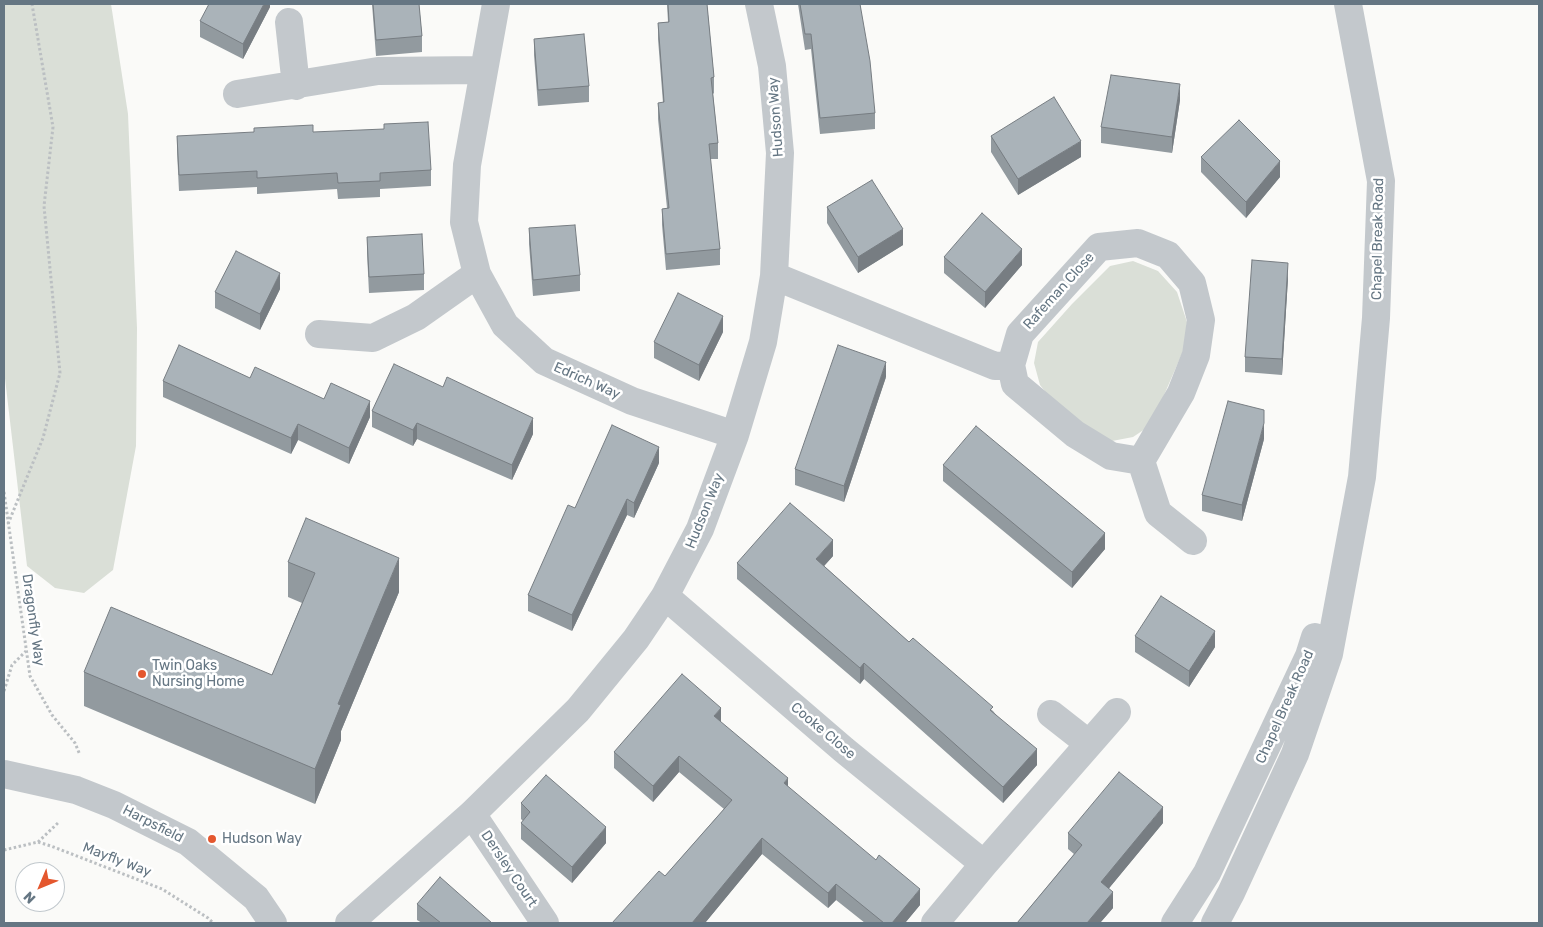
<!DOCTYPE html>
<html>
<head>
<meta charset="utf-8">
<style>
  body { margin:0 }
  #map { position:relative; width:1543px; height:927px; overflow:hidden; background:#fafaf8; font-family:Rubik,sans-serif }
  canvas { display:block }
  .frame { position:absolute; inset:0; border:5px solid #657683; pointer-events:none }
  .north { position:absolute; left:15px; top:862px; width:50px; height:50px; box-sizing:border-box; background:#fff; border:1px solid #c1c8cd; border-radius:50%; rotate:225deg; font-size:14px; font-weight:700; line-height:20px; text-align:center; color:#657683 }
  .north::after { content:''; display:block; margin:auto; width:18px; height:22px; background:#e4572e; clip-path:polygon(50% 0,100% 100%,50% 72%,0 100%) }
</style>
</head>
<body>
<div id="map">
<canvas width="1543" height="927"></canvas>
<div class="frame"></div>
<div class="north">N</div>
</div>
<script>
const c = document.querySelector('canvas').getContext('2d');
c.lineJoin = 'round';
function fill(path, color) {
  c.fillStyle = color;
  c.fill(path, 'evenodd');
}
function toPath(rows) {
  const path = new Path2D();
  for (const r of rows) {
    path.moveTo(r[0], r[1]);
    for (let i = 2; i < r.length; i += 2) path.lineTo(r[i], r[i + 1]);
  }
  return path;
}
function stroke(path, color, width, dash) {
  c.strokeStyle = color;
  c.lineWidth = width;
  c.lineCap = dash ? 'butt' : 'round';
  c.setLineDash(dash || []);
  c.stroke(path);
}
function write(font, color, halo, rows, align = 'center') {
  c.font = font + ' Rubik,sans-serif';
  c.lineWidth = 5;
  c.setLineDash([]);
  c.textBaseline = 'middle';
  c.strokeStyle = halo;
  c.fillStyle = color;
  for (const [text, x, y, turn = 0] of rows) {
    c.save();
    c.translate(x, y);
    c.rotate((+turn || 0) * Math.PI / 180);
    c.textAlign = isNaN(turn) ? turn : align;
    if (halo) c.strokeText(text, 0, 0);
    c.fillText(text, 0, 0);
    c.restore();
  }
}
const green = toPath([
  [4,4,111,4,128,114,137,328,136,446,113,570,84,593,55,588,27,566,4,370],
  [1133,261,1158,271,1177,292,1187,322,1184,349,1151,425,1133,437,1112,441,1089,430,1052,400,1040,385,1034,363,1038,342,1072,304,1110,266]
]);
const path = toPath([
  [4,492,30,676,52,715,75,743,80,755],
  [8,524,43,438,60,373,44,206,53,127,32,4],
  [4,691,12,665,26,651],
  [38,842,59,822],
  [4,850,38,842,51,846,162,889,208,918,213,923]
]);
const street = toPath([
  [496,4,467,165,464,222,477,274,505,325,544,361,632,401,735,435],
  [289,22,296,86],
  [237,94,378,71,482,70],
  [1138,243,1168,255,1192,283,1201,320,1196,355,1181,393,1141,461,1111,456,1075,434,1015,384,1011,365,1020,334,1099,247,1138,243],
  [774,276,995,366,1011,365],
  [319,334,373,338,416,317,477,274],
  [1141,461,1158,513,1193,541],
  [665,596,844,750,984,864,1117,712],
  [1051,714,1088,743],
  [4,774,76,790,114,805,188,842,256,898,273,923],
  [472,814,545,923],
  [349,923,472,814,578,710,636,639,665,596,700,529,735,435,763,342,774,276,780,153,772,66,759,4],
  [935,923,984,864],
  [1175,923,1207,873,1309,656,1315,637],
  [1215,923,1231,893,1295,754,1329,654,1362,477,1376,318,1381,181,1348,4]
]);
const wall = toPath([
  [270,4,270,7,243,59,200,37,200,21],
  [372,4,419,4,422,36,422,52,376,56],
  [667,4,707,4,714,77,714,93,713,94,718,143,718,159,710,159,720,249,720,265,666,270,662,225,662,209,667,208,658,119,658,103,663,103,658,39,658,23,668,22],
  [798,4,860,4,875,113,875,129,820,134,811,49,805,50],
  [534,39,589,86,589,102,538,106,534,55],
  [1180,100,1172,153,1101,143,1101,127],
  [313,132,431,170,431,186,380,189,380,197,338,199,337,189,257,194,257,187,179,191,177,151,177,136],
  [991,136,1081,157,1018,195,991,152],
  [1201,157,1280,177,1246,218,1201,172],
  [827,207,903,245,858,273,827,223],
  [529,228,580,275,580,291,533,296,529,244],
  [367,237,424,274,424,290,369,293,367,253],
  [944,257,1022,265,985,308,944,273],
  [1288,278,1282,375,1245,372,1245,357],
  [280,289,260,330,215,308,215,292],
  [723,332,699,381,654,358,654,342],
  [886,377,844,502,795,485,795,469],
  [250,378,324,399,370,417,349,464,298,440,291,454,163,397,163,381],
  [372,411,533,434,512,480,417,439,413,446,372,427],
  [1264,439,1242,521,1202,511,1202,495],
  [659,463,634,518,627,515,572,631,528,611,528,595,575,508],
  [943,465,1105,549,1072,588,943,481],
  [833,556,824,566,909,642,993,711,1037,765,1003,803,864,679,860,684,737,579,737,563],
  [288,562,399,592,341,731,341,740,315,804,84,706,84,672,272,675,302,603,288,597],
  [1135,636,1215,647,1189,687,1135,652],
  [721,723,788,787,920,905,905,923,865,923,836,900,828,908,762,854,705,923,612,923,665,876,724,809,679,772,653,802,614,768,614,752],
  [521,803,606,843,572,883,521,839,521,823,523,821,521,819],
  [1163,823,1109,888,1113,908,1100,923,1017,923,1074,854,1068,849,1068,833],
  [417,904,492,923,422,923,417,920]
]);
const shadedWall = toPath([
  [264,4,270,4,270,7,243,59,243,44],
  [1180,84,1180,100,1172,153,1172,137],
  [1081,141,1081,157,1018,195,1018,179],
  [1280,161,1280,177,1246,218,1246,202],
  [903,229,903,245,858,273,858,257],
  [1022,249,1022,265,985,308,985,292],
  [1288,263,1288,278,1282,375,1282,359],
  [280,273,280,289,260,330,260,314],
  [723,316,723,332,699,381,699,365],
  [886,362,886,377,844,502,844,486],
  [370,401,370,417,349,464,349,448],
  [533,418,533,434,512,480,512,465],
  [417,423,417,439,413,446,413,430],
  [1264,423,1264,439,1242,521,1242,505],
  [298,424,298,440,291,454,291,438],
  [659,447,659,463,634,518,634,503],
  [627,499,627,515,572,631,572,615],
  [1105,533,1105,549,1072,588,1072,572],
  [833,540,833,556,816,575,816,559],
  [399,558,399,592,341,731,341,740,315,804,315,769,338,704],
  [1215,631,1215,647,1189,687,1189,671],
  [864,663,864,679,860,684,860,668],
  [721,708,721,724,714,716],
  [1037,749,1037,765,1003,803,1003,787],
  [679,756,679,772,653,802,653,786],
  [788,778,788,794,784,783],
  [1163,807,1163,823,1101,898,1101,882],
  [606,827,606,843,572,883,572,867],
  [762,838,762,854,705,923,692,923],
  [836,884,836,900,828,908,828,893],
  [920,889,920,905,905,923,892,923],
  [1113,892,1113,908,1100,923,1087,923]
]);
const building = toPath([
  [209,4,264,4,243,44,200,21,209,4],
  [373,4,419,4,422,36,376,40,373,4],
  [668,4,707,4,714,77,711,78,718,143,709,144,720,249,666,254,662,209,669,208,658,103,664,102,658,23,669,22,668,4],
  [800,4,860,4,870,61,875,113,820,118,811,34,805,34,800,4],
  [584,34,589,86,538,90,534,39,584,34],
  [1111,75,1180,84,1172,137,1101,127,1111,75],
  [1054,97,1081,141,1018,179,991,136,1054,97],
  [1239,120,1280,161,1246,202,1201,157,1239,120],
  [428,122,431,170,380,173,380,181,338,183,337,173,257,178,257,171,179,175,177,136,254,132,254,128,313,125,313,132,384,129,384,124,428,122],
  [872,180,903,229,858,257,827,207,872,180],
  [982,213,1022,249,985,292,944,257,982,213],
  [575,225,580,275,533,280,529,228,575,225],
  [422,234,424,274,369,277,367,237,422,234],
  [236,251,280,273,260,314,215,292,236,251],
  [1252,260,1288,263,1282,359,1245,357,1252,260],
  [678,293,723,316,699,365,654,342,678,293],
  [179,345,250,378,255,367,324,399,331,383,370,401,349,448,298,424,291,438,163,381,179,345],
  [838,345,886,362,844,486,795,469,838,345],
  [394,364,443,387,447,377,533,418,512,465,417,423,413,430,372,411,394,364],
  [1228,401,1264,410,1264,423,1242,505,1202,495,1228,401],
  [612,425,659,447,634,503,627,499,572,615,528,595,568,505,575,508,612,425],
  [976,426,1105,533,1072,572,943,465,976,426],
  [790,503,833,540,816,559,909,642,913,638,993,707,990,710,1037,749,1003,787,864,663,860,668,737,563,790,503],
  [306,518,399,558,338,704,341,705,315,769,84,672,111,607,272,675,315,573,288,562,306,518],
  [1161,596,1215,631,1189,671,1135,636,1161,596],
  [682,674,721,708,714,716,788,778,784,783,876,860,879,855,920,889,892,923,884,923,836,884,828,893,762,838,692,923,612,923,659,871,665,876,732,800,679,756,653,786,614,752,682,674],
  [1119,772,1163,807,1101,882,1113,892,1087,923,1017,923,1082,845,1068,833,1119,772],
  [546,775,606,827,572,867,521,823,530,812,521,803,546,775],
  [440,877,492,923,441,923,417,904,440,877]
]);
const markers = [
  [142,674,5,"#e4572e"],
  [212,839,5,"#e4572e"]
];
const streetNames = [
  ["Hudson Way",776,117,-94],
  ["Chapel Break Road",1378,239,-89],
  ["Rafeman Close",1059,291,-48],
  ["Edrich Way",587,381,24],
  ["Hudson Way",705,511,-68],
  ["Dragonfly Way",33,620,82],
  ["Chapel Break Road",1285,707,-66],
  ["Cooke Close",823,731,40],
  ["Harpsfield",153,824,27],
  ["Mayfly Way",117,860,21],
  ["Dersley Court",509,869,56]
];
const poiNames = [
  ["Twin Oaks",152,666],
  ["Nursing Home",152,682],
  ["Hudson Way",222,839]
];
fill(green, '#dadfd7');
stroke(path, '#bbbfc2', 3, [2.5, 2.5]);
stroke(street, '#c3c8cc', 28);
fill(wall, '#929a9f');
fill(shadedWall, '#777d82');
fill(building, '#aab3b9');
stroke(building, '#777d82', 1);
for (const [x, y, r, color] of markers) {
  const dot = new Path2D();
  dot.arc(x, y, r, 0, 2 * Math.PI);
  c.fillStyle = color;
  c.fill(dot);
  stroke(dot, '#fff', 2);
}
write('14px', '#657683', '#fff', streetNames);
write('14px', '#657683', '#fff', poiNames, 'left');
</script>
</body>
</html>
